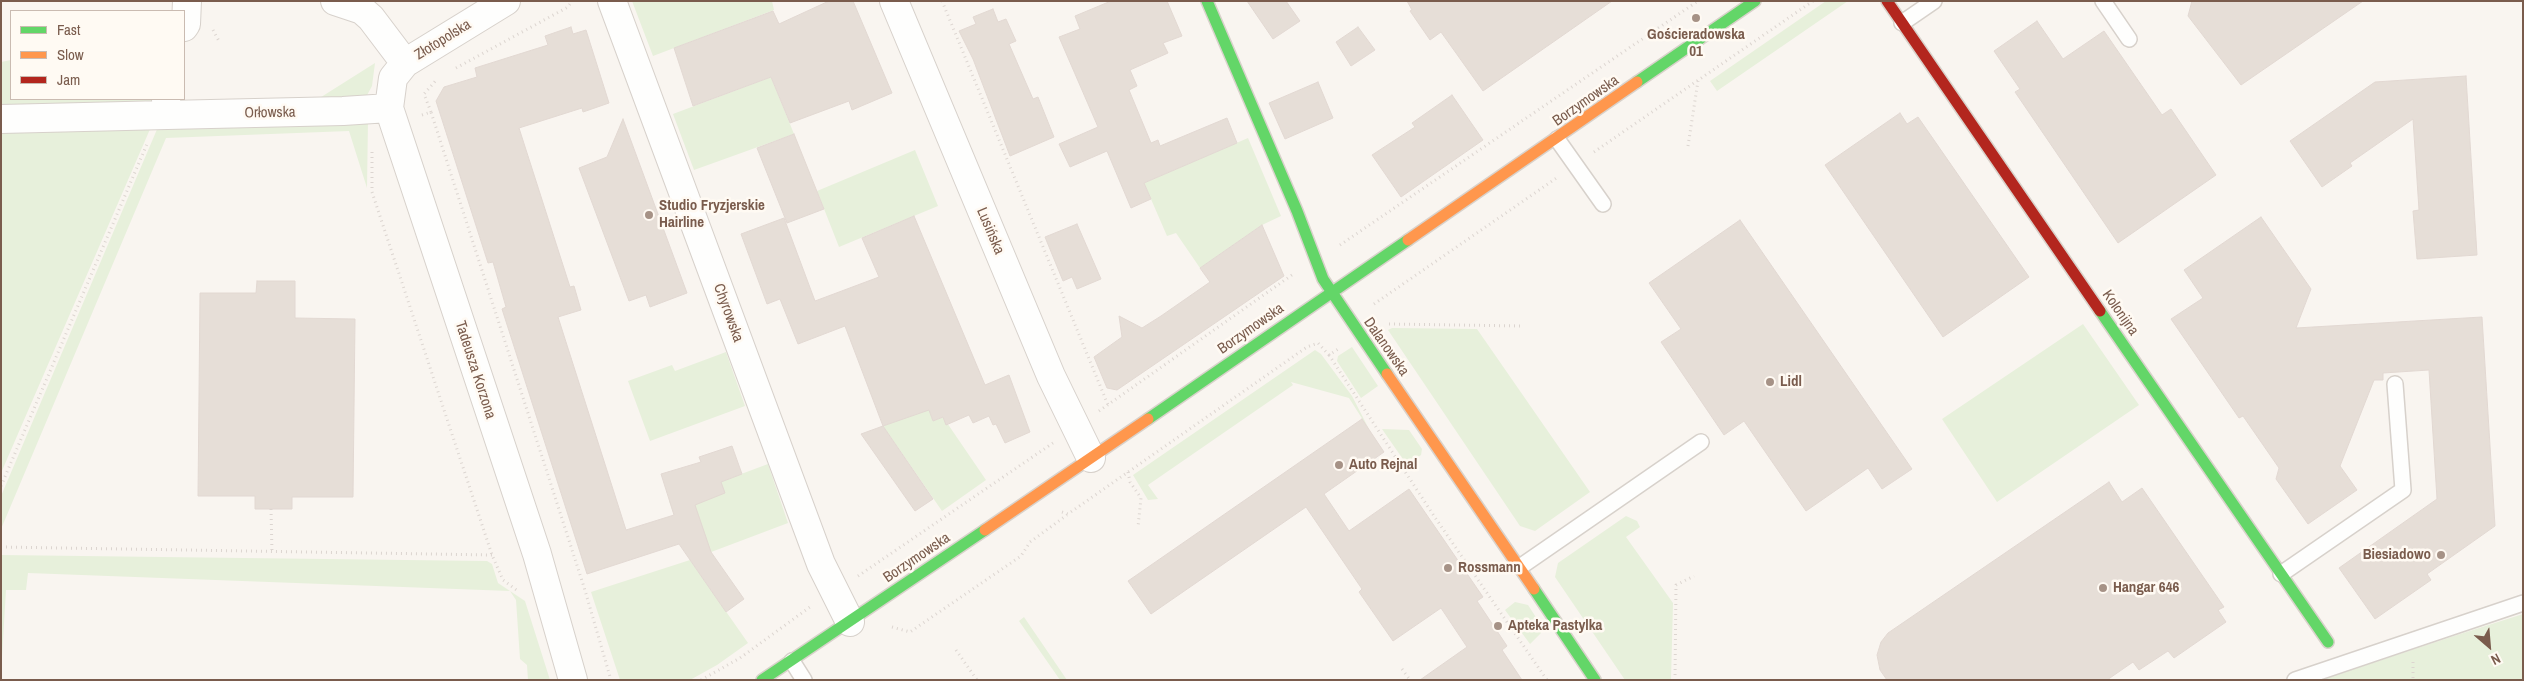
<!DOCTYPE html>
<html>
<head>
<meta charset="utf-8">
<style>
  body { margin:0 }
  #map { position:relative; width:2524px; height:681px; overflow:hidden; background:#f9f5f0; font-family:"Archivo Narrow",sans-serif }
  canvas { display:block }
  .frame { position:absolute; inset:0; border:2px solid #7a5c4d; pointer-events:none }
  .legend { position:absolute; left:10px; top:10px; width:175px; height:90px; box-sizing:border-box; background:#fffaf3; border:1px solid #cabbb1; margin:0; padding:6px 9px; list-style:none; font-size:15px; color:#7a5c4d }
  .legend li { display:flex; align-items:center; gap:10px; height:25px }
  .legend b { width:25px; border:1px solid #cabbb1 }
  .north { position:absolute; left:2464px; top:621px; width:50px; height:50px; -webkit-text-stroke:4px #fffaf3; paint-order:stroke; rotate:153deg; font-size:14px; font-weight:700; line-height:20px; text-align:center; color:#7a5c4d }
  .north::after { content:''; display:block; margin:auto; width:18px; height:22px; background:#7a5c4d; clip-path:polygon(50% 0,100% 100%,50% 72%,0 100%) }
</style>
</head>
<body>
<div id="map">
<canvas width="2524" height="681"></canvas>
<div class="frame"></div>
<ul class="legend">
<li><b style="height:6px;background:#63d668"></b>Fast</li>
<li><b style="height:6px;background:#ff974d"></b>Slow</li>
<li><b style="height:6px;background:#b3261e"></b>Jam</li>
</ul>
<div class="north">N</div>
</div>
<script>
const c = document.querySelector('canvas').getContext('2d');
c.lineJoin = 'round';
function fill(path, color) {
  c.fillStyle = color;
  c.fill(path, 'evenodd');
}
function toPath(rows) {
  const path = new Path2D();
  for (const r of rows) {
    path.moveTo(r[0], r[1]);
    for (let i = 2; i < r.length; i += 2) path.lineTo(r[i], r[i + 1]);
  }
  return path;
}
function stroke(path, color, width, dash) {
  c.strokeStyle = color;
  c.lineWidth = width;
  c.lineCap = dash ? 'butt' : 'round';
  c.setLineDash(dash || []);
  c.stroke(path);
}
function write(font, color, halo, rows, align = 'center') {
  c.font = font + ' "Archivo Narrow",sans-serif';
  c.lineWidth = 5;
  c.setLineDash([]);
  c.textBaseline = 'middle';
  c.strokeStyle = halo;
  c.fillStyle = color;
  for (const [text, x, y, turn = 0] of rows) {
    c.save();
    c.translate(x, y);
    c.rotate((+turn || 0) * Math.PI / 180);
    c.textAlign = isNaN(turn) ? turn : align;
    if (halo) c.strokeText(text, 0, 0);
    c.fillText(text, 0, 0);
    c.restore();
  }
}
const green = toPath([
  [632,1,772,1,774,10,653,56],
  [1826,1,1848,1,1717,91,1710,81],
  [11,60,11,99,154,99,154,108,1,114,1,62],
  [375,63,372,86,365,99,318,99],
  [771,77,794,134,694,170,673,114],
  [154,120,1,473,1,125],
  [368,121,367,188,349,131,166,138,1,529,1,496,158,127],
  [1248,138,1281,216,1262,225,1200,268,1176,233,1167,236,1144,183],
  [915,150,938,206,839,247,817,191],
  [2083,324,2139,405,1997,502,1942,419],
  [1392,328,1477,329,1590,492,1535,531,1520,526,1388,330],
  [1352,347,1378,386,1361,398,1337,361,1338,356],
  [1315,350,1321,354,1352,396,1370,431,1349,398,1291,382,1293,385,1148,485,1158,499,1148,500,1133,475],
  [726,352,745,406,650,441,628,381,672,365,675,371],
  [929,409,933,421,943,417,986,480,942,511,883,426],
  [1382,429,1409,430,1422,449,1421,455,1407,465],
  [768,464,788,523,690,560,748,643,717,665,690,680,620,680,591,592,690,560,669,501],
  [1626,516,1637,521,1640,527,1626,537,1673,603,1671,680,1625,680,1555,577,1558,563],
  [1,555,487,561,492,564,498,583,525,601,550,680,528,680,527,665,520,659,516,600,510,591,28,573,26,590,6,590,1,674],
  [1515,602,1528,605,1541,625,1541,633,1530,644,1505,610],
  [2523,614,2523,680,2321,680,2454,636],
  [1024,617,1067,680,1060,680,1019,621]
]);
const building = toPath([
  [829,1,853,1,892,93,852,110,849,101,790,123,771,77,693,106,674,48,773,11,779,24,829,1],
  [1111,1,1167,1,1182,36,1163,43,1168,53,1130,70,1137,86,1129,90,1151,143,1158,140,1160,146,1227,118,1237,143,1144,183,1151,199,1131,208,1107,151,1070,167,1059,144,1098,127,1059,37,1080,29,1075,16,1111,1],
  [1247,1,1286,1,1300,21,1273,39,1247,1],
  [1407,1,1612,1,1483,91,1441,32,1430,40,1410,11,1412,10,1407,1],
  [2192,1,2363,1,2241,85,2188,16,2192,1],
  [993,9,998,22,1006,19,1016,41,1009,44,1033,99,1038,97,1054,137,1010,156,973,59,959,31,976,24,973,17,993,9],
  [2037,21,2063,59,2104,31,2162,115,2171,109,2216,175,2118,243,2015,92,2020,89,1994,51,2037,21],
  [571,27,573,34,586,30,609,103,583,112,582,108,519,128,570,287,574,286,581,310,558,317,626,530,674,515,661,474,701,462,699,457,732,446,742,474,721,482,725,493,695,505,711,552,744,599,726,612,679,544,587,574,502,309,506,307,493,262,488,263,436,101,444,87,477,77,475,68,548,45,545,36,571,27],
  [1358,27,1375,50,1351,66,1336,42,1358,27],
  [2466,76,2477,255,2417,259,2413,211,2419,210,2413,119,2350,163,2352,166,2322,187,2290,141,2375,82,2466,76],
  [1318,82,1333,118,1285,139,1269,103,1318,82],
  [1452,95,1483,140,1401,197,1372,155,1415,127,1412,123,1452,95],
  [1900,113,1907,124,1918,117,2029,277,1943,337,1825,165,1900,113],
  [623,119,687,293,650,307,646,295,629,301,579,168,607,157,623,119],
  [794,134,824,209,787,223,757,148,794,134],
  [914,216,985,385,1009,375,1030,432,1005,443,996,424,993,425,989,416,973,423,969,415,946,425,943,417,933,421,929,410,883,426,933,499,915,511,861,434,883,426,845,326,798,344,780,299,767,304,741,234,784,218,815,301,879,277,862,238,914,216],
  [2261,217,2311,289,2296,328,2482,317,2495,526,2427,574,2431,580,2375,619,2339,568,2437,499,2429,370,2383,373,2383,380,2374,380,2340,466,2357,490,2308,524,2276,479,2279,468,2243,416,2239,418,2171,319,2203,298,2184,270,2261,217],
  [1740,220,1912,469,1882,489,1868,468,1806,511,1744,421,1724,435,1661,342,1681,329,1649,283,1740,220],
  [1077,224,1101,279,1077,289,1072,277,1063,281,1045,237,1077,224],
  [1262,225,1284,276,1117,390,1107,388,1094,357,1122,337,1119,316,1142,328,1161,316,1210,282,1200,268,1262,225],
  [257,281,295,281,295,318,355,319,353,497,292,497,292,509,255,509,255,496,198,496,200,293,256,293,257,281],
  [1362,419,1384,452,1324,494,1349,531,1409,489,1483,597,1477,601,1507,646,1502,650,1522,680,1420,680,1467,647,1441,608,1393,641,1359,592,1362,589,1306,507,1151,614,1128,581,1362,419],
  [2109,482,2122,502,2142,488,2224,607,2218,610,2226,622,2174,658,2168,651,2139,670,2133,662,2107,680,1887,680,1880,670,1877,655,1881,642,1888,633,2109,482]
]);
const path = toPath([
  [942,1,1108,405],
  [213,30,220,43],
  [456,68,568,7,572,1],
  [431,112,424,94,437,79],
  [422,115,431,112,584,587,611,680],
  [1688,146,1698,81],
  [372,152,372,192,492,555,503,580,518,591],
  [1594,152,1813,1],
  [1340,245,1698,1],
  [1374,304,1558,177],
  [1389,324,1523,326],
  [1329,355,1434,516,1547,680],
  [1099,411,1292,275],
  [1128,472,1130,482,1141,498,1138,527],
  [1,486,147,144],
  [271,509,272,552],
  [1062,512,1068,514,1307,347,1318,343,1329,355,1338,349],
  [1,547,492,555],
  [858,576,1053,443],
  [892,627,910,632,1021,556,1030,542,1067,515],
  [956,650,977,680],
  [2413,662,2413,680],
  [1402,669,1410,680],
  [701,680,740,658,810,607],
  [1675,680,1676,585,1694,576]
]);
const lane = toPath([
  [2103,1,2129,39],
  [1902,23,1934,1],
  [1557,139,1603,204],
  [1520,567,1701,442],
  [2281,574,2403,490,2395,384],
  [792,661,804,680],
  [2295,680,2523,603]
]);
const street = toPath([
  [335,1,362,10,371,18,405,63],
  [506,1,405,63,393,78,389,108,537,554,573,680],
  [612,1,821,564,850,622],
  [894,1,1051,376,1091,458],
  [184,27,186,24,187,1],
  [166,99,167,115,343,111,389,108],
  [1,119,167,115]
]);
const fast = toPath([
  [1207,1,1297,211,1323,279,1387,374],
  [1637,82,1755,1],
  [2100,311,2328,642],
  [1148,419,1408,240],
  [1534,589,1595,680],
  [762,680,985,530]
]);
const slow = toPath([
  [1408,240,1637,82],
  [1387,374,1534,589],
  [985,530,1148,419]
]);
const jam = toPath([
  [1887,1,2100,311]
]);
const markers = [
  [1696,18,5,"#a69286"],
  [649,215,5,"#a69286"],
  [1770,382,5,"#a69286"],
  [1339,465,5,"#a69286"],
  [2441,555,5,"#a69286"],
  [1448,568,5,"#a69286"],
  [2103,588,5,"#a69286"],
  [1498,626,5,"#a69286"]
];
const poiNames = [
  ["Gościeradowska",1696,35,"center"],
  ["01",1696,52,"center"],
  ["Studio Fryzjerskie",659,206],
  ["Hairline",659,223],
  ["Lidl",1780,382],
  ["Auto Rejnal",1349,465],
  ["Biesiadowo",2431,555,"right"],
  ["Rossmann",1458,568],
  ["Hangar 646",2113,588],
  ["Apteka Pastylka",1508,626]
];
const streetNames = [
  ["Złotopolska",443,40,-32],
  ["Borzymowska",1586,101,-35],
  ["Orłowska",270,113,-1],
  ["Lusińska",990,231,67],
  ["Chyrowska",728,313,70],
  ["Kolonijna",2120,313,55],
  ["Borzymowska",1251,329,-35],
  ["Dalanowska",1386,347,55],
  ["Tadeusza Korzona",475,370,72],
  ["Borzymowska",917,558,-34]
];
fill(green, '#e7f0db');
fill(building, '#e6ded7');
stroke(building, '#e2d8d2', 1);
stroke(lane, '#d7d1cb', 18);
stroke(street, '#d7d1cb', 30);
stroke(fast, '#d9d2cb', 14);
stroke(slow, '#d9d2cb', 14);
stroke(jam, '#d9d2cb', 14);
stroke(path, '#dcd5d0', 3, [1, 4]);
stroke(lane, '#fefefd', 15);
stroke(street, '#fefefd', 28);
stroke(fast, '#63d668', 11);
stroke(slow, '#ff974d', 11);
stroke(jam, '#b3261e', 11);
for (const [x, y, r, color] of markers) {
  const dot = new Path2D();
  dot.arc(x, y, r, 0, 2 * Math.PI);
  c.fillStyle = color;
  c.fill(dot);
  stroke(dot, '#fffaf3', 2);
}
write('bold 15px', '#7a5c4d', '#fffaf3', poiNames, 'left');
write('15px', '#7a5c4d', '#fffaf3', streetNames);
</script>
</body>
</html>
